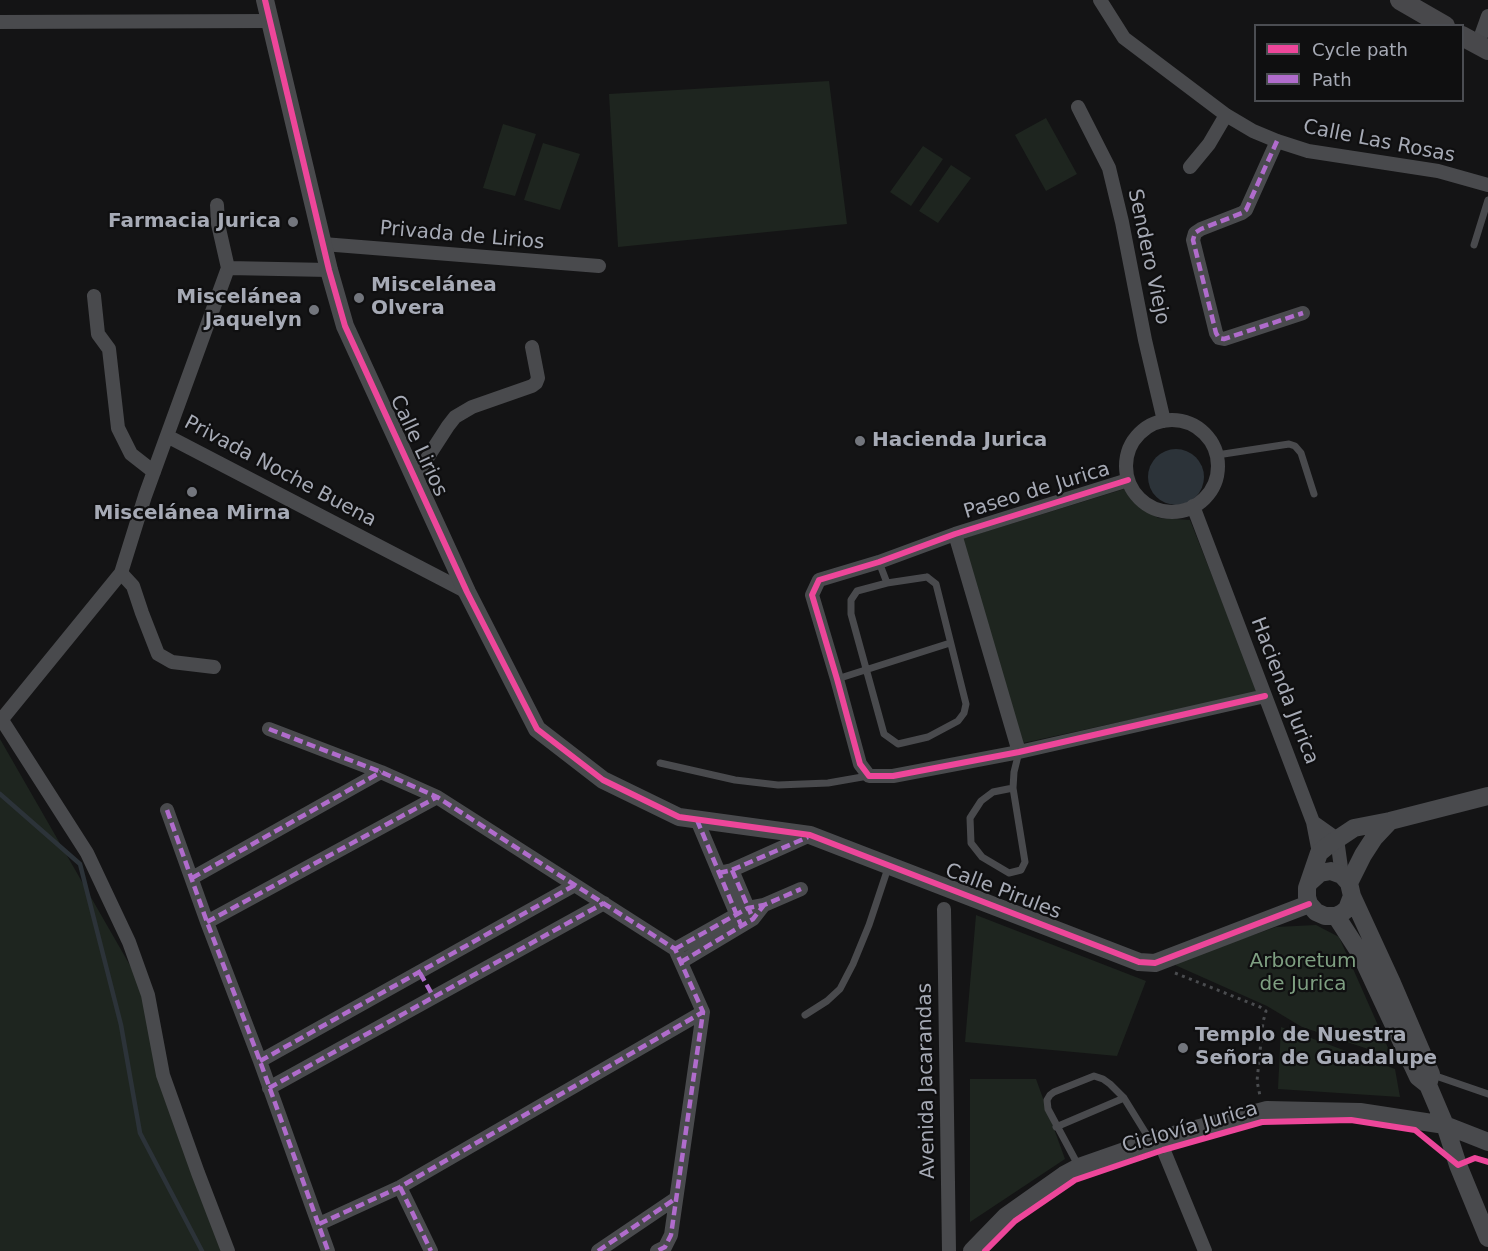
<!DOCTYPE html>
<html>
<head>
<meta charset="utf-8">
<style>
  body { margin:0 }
  #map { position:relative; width:1488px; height:1251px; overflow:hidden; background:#141415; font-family:"DejaVu Sans",sans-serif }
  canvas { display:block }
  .legend { position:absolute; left:1254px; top:24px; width:210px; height:78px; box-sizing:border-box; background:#0f0f10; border:2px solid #4b4d52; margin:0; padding:8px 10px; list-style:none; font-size:18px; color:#a6aab5 }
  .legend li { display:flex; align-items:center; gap:12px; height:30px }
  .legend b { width:30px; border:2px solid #4b4d52 }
</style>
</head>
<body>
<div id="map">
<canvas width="1488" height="1251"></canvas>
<ul class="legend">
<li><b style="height:8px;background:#ed469a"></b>Cycle path</li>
<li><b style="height:8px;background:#b06ccc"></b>Path</li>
</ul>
</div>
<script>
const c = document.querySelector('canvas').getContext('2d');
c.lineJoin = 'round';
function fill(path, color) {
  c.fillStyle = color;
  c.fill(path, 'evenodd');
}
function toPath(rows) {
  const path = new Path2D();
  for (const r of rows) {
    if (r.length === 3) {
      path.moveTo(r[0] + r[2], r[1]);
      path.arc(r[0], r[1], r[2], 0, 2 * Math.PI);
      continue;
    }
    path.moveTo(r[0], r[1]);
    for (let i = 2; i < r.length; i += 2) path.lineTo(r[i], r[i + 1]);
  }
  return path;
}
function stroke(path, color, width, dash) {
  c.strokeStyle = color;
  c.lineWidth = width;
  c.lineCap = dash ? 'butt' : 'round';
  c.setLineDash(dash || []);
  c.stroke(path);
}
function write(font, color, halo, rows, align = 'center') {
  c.font = font + ' "DejaVu Sans",sans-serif';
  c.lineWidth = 4.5;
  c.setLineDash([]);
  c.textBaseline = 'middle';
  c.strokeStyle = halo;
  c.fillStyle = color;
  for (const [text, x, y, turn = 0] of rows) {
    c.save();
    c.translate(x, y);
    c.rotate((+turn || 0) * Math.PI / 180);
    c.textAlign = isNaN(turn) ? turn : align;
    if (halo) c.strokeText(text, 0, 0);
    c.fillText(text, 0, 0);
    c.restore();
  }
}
const green = toPath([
  [829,81,847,224,618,247,609,94],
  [1046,118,1077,174,1046,191,1015,135],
  [503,124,536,134,515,196,483,188],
  [543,143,580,154,560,210,524,200],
  [923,146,943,159,911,206,890,192],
  [951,165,971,178,938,223,919,211],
  [1124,489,1158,518,1190,520,1258,692,1023,743,962,539],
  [0,739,135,974,223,1251,0,1251],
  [976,915,1146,981,1117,1056,965,1042],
  [1316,925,1339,937,1392,1057,1302,1027,1267,1006,1175,965,1178,961,1276,927],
  [1281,1027,1395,1069,1400,1097,1278,1089],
  [970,1079,1036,1079,1065,1159,970,1222]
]);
const water = toPath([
  [1176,477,28]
]);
const stream = toPath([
  [0,794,80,864,121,1025,140,1133,202,1251]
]);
const path = toPath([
  [1175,973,1260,1007,1266,1011,1263,1022,1257,1081,1260,1096]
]);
const service = toPath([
  [1474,245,1488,200],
  [1217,455,1289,444,1295,446,1301,453,1314,494],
  [879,562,887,583],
  [927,577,936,584,966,704,964,713,958,721,928,737,898,744,884,734,851,614,851,600,857,591,887,583,927,577],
  [837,679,950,643],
  [660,763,735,780,778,785,828,783,868,776],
  [1013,788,993,792,981,801,970,818,971,843,982,857,1009,873,1021,870,1025,862,1013,788,1014,772,1019,752],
  [805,1015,827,1001,840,989,853,964,869,925,888,868],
  [1433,1075,1488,1094],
  [1056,1127,1124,1098],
  [1078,1165,1048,1109,1047,1100,1050,1095,1054,1092,1094,1076,1103,1079,1110,1084,1124,1098,1150,1140]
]);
const minor = toPath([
  [1100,0,1124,38,1226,115,1253,131,1277,141,1308,151,1438,171,1488,185],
  [0,22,269,21],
  [1478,44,1488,16],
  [1078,107,1109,168,1122,222,1145,340,1164,421],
  [1277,141,1246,210,1242,213,1201,229,1195,233,1193,240,1216,333,1219,338,1224,339,1303,313],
  [1190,167,1209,144,1226,115],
  [323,244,599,266],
  [228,268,329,270],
  [94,296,98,334,109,349,118,428,131,454,154,472],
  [1172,466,46],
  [167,436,467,592],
  [415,477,448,426,455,417,472,407,532,386,536,383,538,378,532,347],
  [1128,480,955,534,879,562,819,580,812,595,837,679,860,764,869,776,893,776,1019,752,1265,696],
  [1193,506,1313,822,1319,853],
  [955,534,1019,752],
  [121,573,133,586,142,613,158,654,172,662,214,667],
  [0,717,87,853,129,942,148,995,163,1075,198,1173,228,1251],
  [2,719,121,573,145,496,228,268,218,224,217,205],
  [269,729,381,772,437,797,675,949,703,1012,671,1235,665,1247,657,1251],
  [167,810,207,922,260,1061,328,1251],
  [697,820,741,925],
  [1313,822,1337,839,1342,875],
  [732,870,751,915],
  [719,873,732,870,810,835],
  [192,878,381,772],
  [944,909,949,1251],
  [207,922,437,797],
  [675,949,748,908,764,905,801,889],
  [681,962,753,919,764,905],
  [260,1061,575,885],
  [269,1088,604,903],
  [1159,1139,1205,1251],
  [400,1187,431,1251],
  [319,1224,400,1187,703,1012],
  [598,1251,675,1199]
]);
const tertiary = toPath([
  [265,0,329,270,345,326,467,592,537,729,603,780,679,817,810,835,1139,962,1155,963,1309,904],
  [1311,881,1320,873,1331,871,1342,875,1349,883,1352,896,1347,909,1342,913,1336,916,1325,916,1316,912,1309,904,1307,897,1307,888,1319,853,1330,844,1354,828,1390,821,1488,796],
  [1349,883,1363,855,1374,838,1390,821],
  [1352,896,1392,983,1431,1074,1428,1085],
  [1336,916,1360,953,1418,1077,1428,1085,1445,1125,1458,1165,1488,1238],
  [972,1251,1006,1216,1064,1175,1079,1167,1159,1139,1267,1110,1360,1112,1445,1125,1488,1142]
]);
const secondary = toPath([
  [1400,0,1445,26],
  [1462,36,1488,50]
]);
const quiet = toPath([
  [1277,141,1246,210,1242,213,1201,229,1195,233,1193,240,1216,333,1219,338,1224,339,1303,313],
  [269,729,381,772,437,797,675,949,703,1012,671,1235,665,1247,657,1251],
  [167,810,207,922,260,1061,328,1251],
  [697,820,741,925],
  [732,870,751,914],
  [719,873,732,870,808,837],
  [192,878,381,772],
  [207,922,437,797],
  [675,949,748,908,764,905,801,889],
  [681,962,753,919,764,905],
  [420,973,433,996],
  [260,1061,575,885],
  [269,1088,604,903],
  [400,1187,431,1251],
  [319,1224,400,1187,703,1012],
  [598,1251,675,1199]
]);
const cycleway = toPath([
  [265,0,329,270,345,326,467,592,537,729,603,780,679,817,810,835,1139,962,1155,963,1309,904],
  [1128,480,955,534,879,562,819,580,812,595,837,679,860,764,869,776,893,776,1019,752,1265,696],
  [985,1251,1015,1221,1075,1180,1163,1150,1262,1122,1351,1120,1415,1130,1458,1165,1475,1158,1488,1162]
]);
const markers = [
  [293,222,6,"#73767d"],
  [359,298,6,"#73767d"],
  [314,310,6,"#73767d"],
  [860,441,6,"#73767d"],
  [192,492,6,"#73767d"],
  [1183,1048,6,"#73767d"]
];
const streetNames = [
  ["Calle Las Rosas",1379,142,11],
  ["Privada de Lirios",462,236,5],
  ["Sendero Viejo",1148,257,78],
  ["Calle Lirios",418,446,65],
  ["Privada Noche Buena",280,472,28],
  ["Paseo de Jurica",1037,491,-17],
  ["Hacienda Jurica",1284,691,69],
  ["Calle Pirules",1003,892,21],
  ["Avenida Jacarandas",927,1081,-91],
  ["Ciclovía Jurica",1190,1128,-16]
];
const poiNames = [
  ["Farmacia Jurica",281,222,"right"],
  ["Miscelánea",371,286],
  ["Olvera",371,309],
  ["Miscelánea",302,298,"right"],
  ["Jaquelyn",302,321,"right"],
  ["Hacienda Jurica",872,441],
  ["Miscelánea Mirna",192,514,"center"],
  ["Templo de Nuestra",1195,1036],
  ["Señora de Guadalupe",1195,1059]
];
const parkNames = [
  ["Arboretum",1303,962],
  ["de Jurica",1303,985]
];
fill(green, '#1e251f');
fill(water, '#2c3339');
stroke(stream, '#2c3339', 4.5);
stroke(path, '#4a4c4f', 3, [3, 4.5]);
stroke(service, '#494a4d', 7);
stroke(minor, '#494a4d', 14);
stroke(tertiary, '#494a4d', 18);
stroke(secondary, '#48484b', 20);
stroke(quiet, '#b06ccc', 4.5, [9, 4.5]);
stroke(cycleway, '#ed469a', 6);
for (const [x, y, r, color] of markers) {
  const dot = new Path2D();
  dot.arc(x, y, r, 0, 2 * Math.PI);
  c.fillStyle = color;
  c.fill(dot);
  stroke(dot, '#0f0f10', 2);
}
write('20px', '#a6aab5', '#0f0f10', streetNames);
write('bold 20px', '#a6aab5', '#0f0f10', poiNames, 'left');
write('20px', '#7e9f81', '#0f0f10', parkNames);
</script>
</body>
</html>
